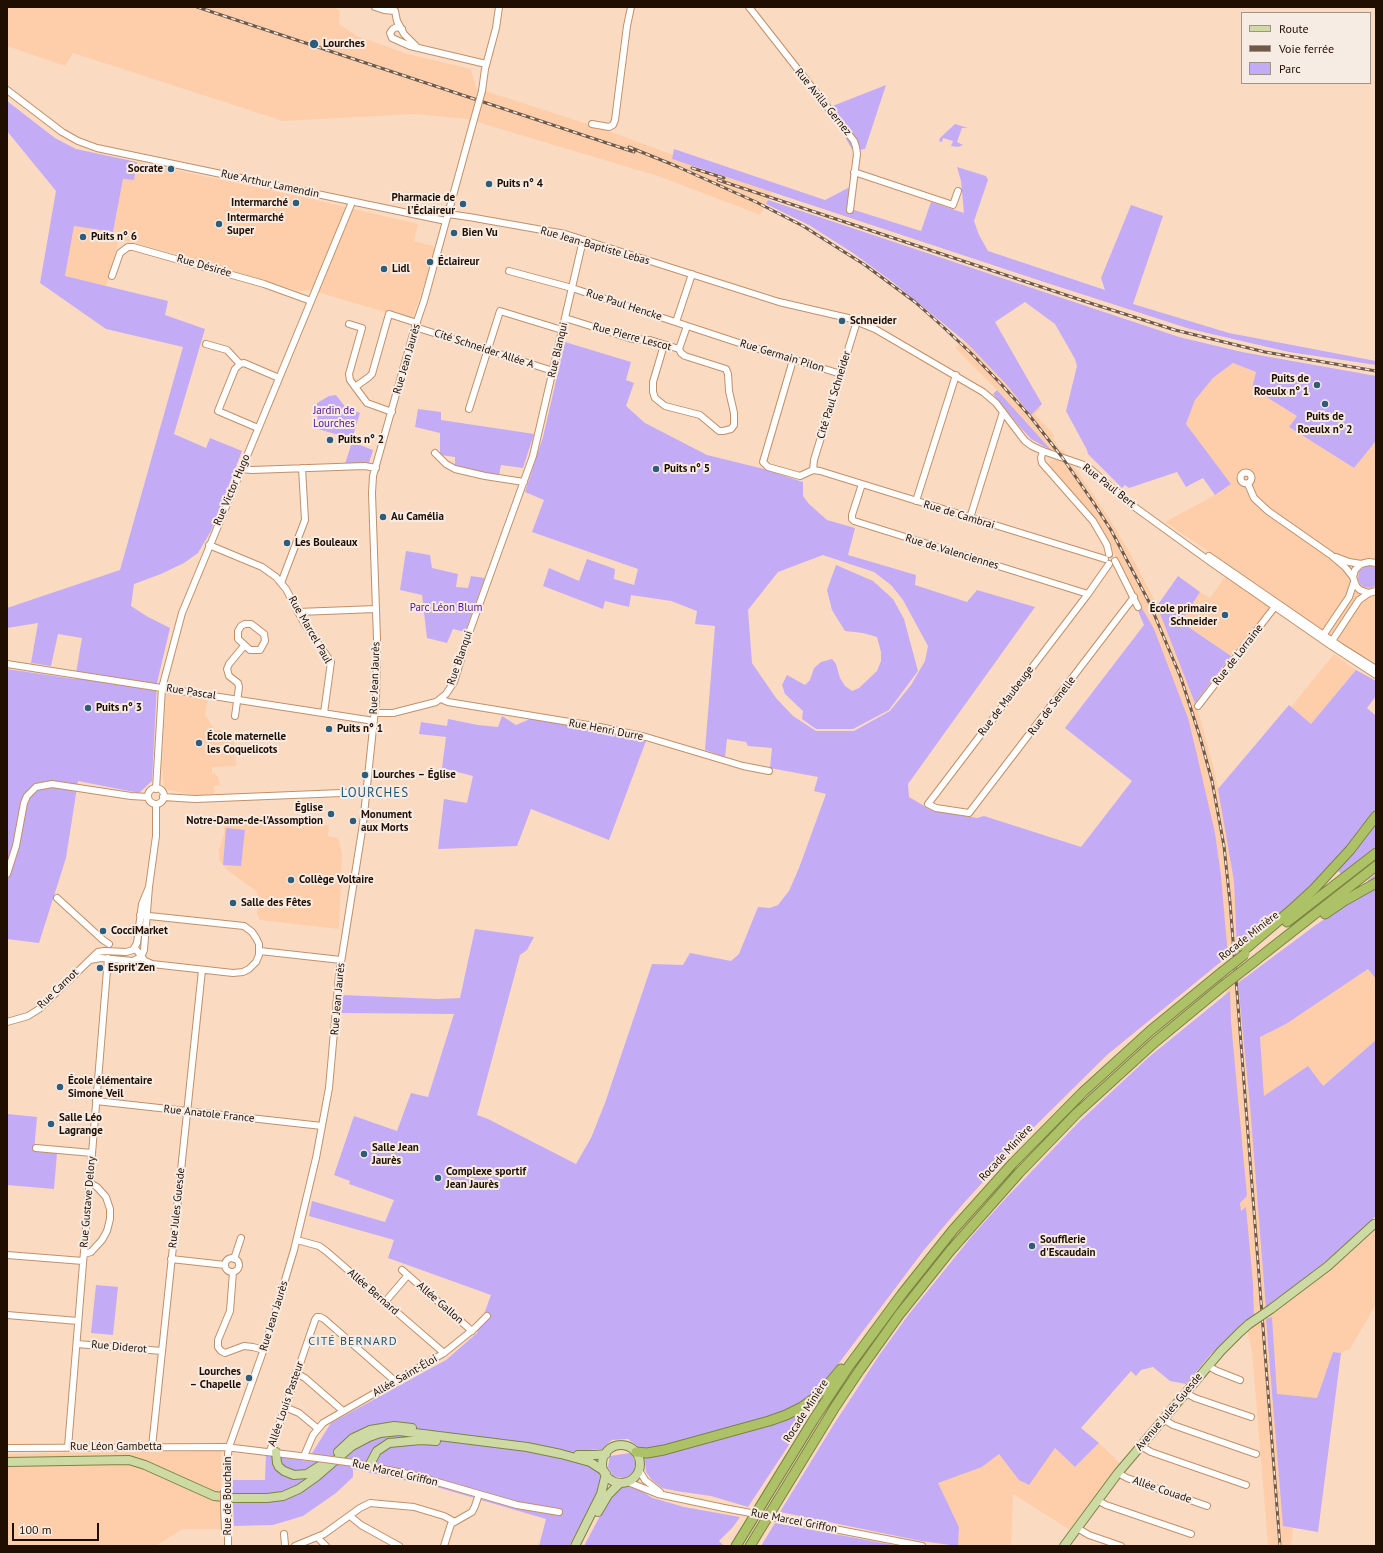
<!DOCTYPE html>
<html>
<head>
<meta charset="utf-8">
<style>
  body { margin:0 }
  #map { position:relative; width:1383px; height:1553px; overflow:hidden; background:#fadbc2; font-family:"PT Sans",sans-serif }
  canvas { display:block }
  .frame { position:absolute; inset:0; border:8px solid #200e01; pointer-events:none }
  .legend { position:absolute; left:1241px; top:12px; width:130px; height:72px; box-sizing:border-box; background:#f7ece4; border:1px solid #a19389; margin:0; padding:5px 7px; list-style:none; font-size:12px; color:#200e01 }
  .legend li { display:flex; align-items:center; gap:8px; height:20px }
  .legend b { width:20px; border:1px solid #a19389 }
  .scale { position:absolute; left:12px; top:1523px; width:87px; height:18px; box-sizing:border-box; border:2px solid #200e01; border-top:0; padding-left:5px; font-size:12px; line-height:14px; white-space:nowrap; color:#200e01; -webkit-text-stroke:3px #f7ece4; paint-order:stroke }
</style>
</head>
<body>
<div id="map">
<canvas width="1383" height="1553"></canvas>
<div class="frame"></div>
<ul class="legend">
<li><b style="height:5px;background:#cedaa3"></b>Route</li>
<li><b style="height:5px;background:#705948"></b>Voie ferrée</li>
<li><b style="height:11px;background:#c4abf6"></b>Parc</li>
</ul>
<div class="scale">100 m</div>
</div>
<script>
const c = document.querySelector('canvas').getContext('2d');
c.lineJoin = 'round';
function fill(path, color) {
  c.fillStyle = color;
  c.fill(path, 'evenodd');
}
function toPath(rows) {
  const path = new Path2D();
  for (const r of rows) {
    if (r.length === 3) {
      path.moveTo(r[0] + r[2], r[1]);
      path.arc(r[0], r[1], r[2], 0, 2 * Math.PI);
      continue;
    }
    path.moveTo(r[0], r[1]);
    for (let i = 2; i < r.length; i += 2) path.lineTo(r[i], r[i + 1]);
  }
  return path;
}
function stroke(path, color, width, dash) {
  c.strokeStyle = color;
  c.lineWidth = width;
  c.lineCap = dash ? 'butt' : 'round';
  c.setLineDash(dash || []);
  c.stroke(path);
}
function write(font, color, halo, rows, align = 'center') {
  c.font = font + ' "PT Sans",sans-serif';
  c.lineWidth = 4;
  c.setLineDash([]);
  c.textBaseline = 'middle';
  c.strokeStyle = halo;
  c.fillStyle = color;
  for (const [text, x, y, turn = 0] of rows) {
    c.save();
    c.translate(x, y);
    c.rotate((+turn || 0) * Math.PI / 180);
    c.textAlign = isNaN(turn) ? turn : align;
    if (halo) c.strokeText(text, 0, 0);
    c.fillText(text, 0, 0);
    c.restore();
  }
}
const built = toPath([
  [7,7,332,7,340,10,339,24,357,36,408,54,471,69,476,88,606,130,673,155,672,159,772,192,760,215,661,177,467,119,414,114,283,121,73,53,65,66,7,46],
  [137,162,312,199,418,224,414,241,433,246,436,250,412,320,310,290,299,291,177,254,119,239,106,286,65,276,74,226,113,232,123,179,134,180],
  [968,337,1024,394,1041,408,1035,414,1054,435,1053,438,1060,450,1062,449,1066,453,1063,455,1078,472,1109,518,1130,553,1154,599,1185,674,1198,711,1212,762,1227,824,1239,914,1272,1304,1335,1254,1370,1222,1376,1233,1376,1304,1350,1349,1341,1353,1333,1352,1317,1398,1279,1395,1293,1527,1291,1546,1268,1546,1252,1351,1248,1334,1225,981,1212,842,1134,592,1110,546,1049,467,1049,462,1055,459,1047,448,997,390,955,348],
  [1233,363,1256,372,1253,388,1297,416,1289,427,1354,468,1376,441,1376,662,1343,646,1270,593,1165,522,1215,495,1231,484,1186,424,1195,400,1213,378],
  [1225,577,1270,607,1231,656,1181,622,1200,592,1210,598],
  [1334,654,1356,670,1311,724,1291,707],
  [166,693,208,700,205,715,215,730,234,733,236,766,212,767,212,775,214,773,218,777,220,785,214,786,214,794,195,795,168,790,164,787,162,767],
  [298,823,329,825,328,836,338,838,342,853,339,929,260,920,257,914,259,902,257,892,227,870,219,860,219,849,224,834,224,824],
  [1368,969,1376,979,1376,1040,1322,1086,1308,1066,1263,1097,1260,1037,1286,1024],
  [1099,1443,1120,1463,1093,1498,1070,1530,1013,1494,1011,1546,958,1546,959,1526,937,1483,982,1467,999,1454,1019,1479,1055,1448,1075,1467],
  [221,1451,221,1529,182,1529,156,1546,7,1546,7,1454]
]);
const green = toPath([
  [886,85,865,149,853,151,840,128,825,109],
  [7,101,55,138,76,149,137,162,134,180,123,179,113,232,74,226,65,276,168,301,165,315,205,329,174,434,206,448,210,438,242,451,211,531,198,553,184,563,161,574,134,584,131,606,148,617,170,628,157,683,152,781,139,793,78,781,66,858,39,943,7,939,7,669,75,679,82,638,58,634,51,666,31,663,38,623,7,628,7,608,120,570,183,347,106,329,40,283,56,191,7,131],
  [955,124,968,128,962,128,957,142,963,145,958,147,951,146,953,141,943,138,942,142,939,141,940,138],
  [674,149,825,200,850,187,848,208,921,231,931,202,964,213,961,181,957,167,986,176,988,180,974,221,979,235,988,251,1105,290,1101,278,1131,205,1163,216,1133,304,1229,333,1376,361,1376,365,1289,352,1190,329,1044,282,672,159],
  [768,200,1179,337,1242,352,1376,376,1376,441,1354,468,1289,427,1297,416,1252,388,1256,372,1233,363,1213,378,1195,400,1186,424,1231,484,1215,495,1203,478,1186,487,1177,472,1129,488,1125,485,1122,488,1088,454,1087,450,1066,411,1077,366,1075,359,1055,324,1025,302,995,322,1042,404,1031,415,1006,384,967,343,894,283,853,253,809,225,766,204],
  [565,342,631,362,626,380,634,383,626,406,645,423,707,455,764,469,803,482,803,496,809,504,827,520,855,528,848,555,916,575,915,585,967,602,977,590,1035,607,908,784,909,797,931,810,977,818,984,816,1081,847,1132,781,1065,728,1144,625,1136,606,1140,605,1154,629,1188,718,1197,755,1215,833,1221,876,1228,956,1107,1055,1020,1141,963,1204,924,1250,824,1383,798,1405,795,1419,802,1425,748,1507,711,1496,676,1491,662,1488,652,1480,646,1472,645,1461,640,1448,628,1439,612,1440,602,1449,588,1450,587,1465,600,1471,602,1478,595,1497,569,1546,539,1546,546,1519,440,1488,353,1469,353,1477,336,1493,303,1516,273,1525,234,1526,232,1480,265,1480,266,1454,307,1461,331,1423,446,1360,477,1333,491,1295,388,1258,394,1240,309,1216,312,1201,385,1222,394,1200,349,1184,350,1181,334,1175,354,1116,397,1131,411,1093,428,1097,454,1014,341,1013,342,995,438,999,460,998,475,929,534,937,527,950,520,955,477,1115,488,1119,576,1164,591,1138,605,1103,652,964,683,965,690,953,731,961,739,954,758,907,770,908,778,905,789,891,799,868,826,794,814,791,818,777,770,768,772,748,748,746,746,742,727,739,725,757,705,750,715,626,695,624,697,611,671,601,631,595,629,607,605,601,603,609,543,586,549,568,579,581,587,559,615,569,614,579,634,585,638,569,532,532,544,500,525,492,543,437],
  [823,555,874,572,891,585,903,600,928,646,925,661,911,685,890,711,854,731,816,731,793,716,776,698,752,663,748,610,778,572],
  [997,390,1052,451,1031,439,1020,427,993,394],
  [336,395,346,408,360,413,352,439,318,429,317,403,329,396],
  [418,409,441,412,441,420,534,434,523,468,501,465,499,475,455,467,455,457,440,455,440,433,415,427],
  [352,442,373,450,369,463,345,464],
  [406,551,430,555,432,568,458,574,456,587,468,588,471,576,485,578,465,632,453,629,447,643,427,638,422,595,400,590],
  [836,565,873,581,893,599,904,619,918,671,889,710,853,729,816,729,802,719,803,711,785,694,782,685,787,675,805,685,810,680,814,668,821,662,832,659,836,664,840,678,845,686,852,691,859,688,877,671,881,661,881,652,877,637,863,633,845,631,832,610,827,590],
  [1366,566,1371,566,1376,568,1376,585,1372,588,1364,587,1360,584,1358,579,1359,571],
  [1178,576,1200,592,1181,622,1231,656,1195,703,1157,606],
  [1356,670,1376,681,1376,696,1367,708,1376,716,1376,846,1341,874,1332,864,1306,892,1237,950,1234,881,1218,789,1289,705,1311,724],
  [502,716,516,725,530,719,605,731,646,741,609,840,531,809,517,846,438,849,444,799,467,803,473,776,442,768,446,737,419,734,421,722,447,726,448,719,478,725,498,727],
  [226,828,245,830,241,866,223,865],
  [1376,874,1376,979,1368,969,1286,1024,1260,1037,1264,1096,1308,1066,1323,1086,1376,1040,1376,1216,1335,1254,1266,1309,1250,1105,1238,983,1313,927,1345,905,1370,892,1368,880],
  [1230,991,1231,1022,1247,1196,1240,1203,1241,1211,1246,1207,1253,1284,1254,1316,1211,1354,1186,1384,1170,1381,1153,1367,1141,1370,1136,1376,1131,1371,1081,1428,1099,1443,1075,1467,1055,1448,1029,1485,1019,1480,999,1454,982,1467,938,1483,959,1527,958,1546,921,1541,780,1512,834,1424,880,1354,909,1314,972,1236,1006,1198,1079,1122,1149,1057],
  [7,1114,37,1117,34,1151,57,1153,54,1189,7,1185],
  [96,1285,118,1287,113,1335,91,1333],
  [1272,1317,1277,1394,1317,1398,1333,1352,1341,1353,1318,1532,1283,1526,1266,1319],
  [630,1453,636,1462,633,1473,624,1478,613,1476,608,1467,610,1456],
  [624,1485,631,1485,653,1498,684,1507,740,1517,733,1527,719,1541,724,1546,584,1546,608,1501,617,1489],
  [775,1523,894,1545,898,1546,761,1546]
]);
const minor = toPath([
  [375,7,384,10,395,11],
  [749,7,854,141,856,147,857,154,850,210],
  [395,11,397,21,404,34,416,46],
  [402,29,397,27,393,29,390,33,392,38,410,46,486,64],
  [7,90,62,132,78,141,97,148,446,221],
  [482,91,485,69,496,28,499,7],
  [592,124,609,127,613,125,615,120,627,26,631,7],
  [854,172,953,205,958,191],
  [448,214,469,217,565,234,779,302,848,318,875,329,983,392,996,403,1025,441,1032,446,1043,451,1081,464,1089,468,1136,508,1212,563,1330,645,1376,675],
  [509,271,572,288,736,342,841,374],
  [112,276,120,253,128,247,133,247,264,284,311,301],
  [565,318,632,339,650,340,679,349,681,353,685,356,726,369,728,374,729,391,734,413,734,425,731,429,723,431,719,431,700,415,665,406,655,398,653,392,653,382,664,345],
  [676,322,692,274],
  [349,324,362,328,349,374,350,380,367,403,392,412],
  [415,327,553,371],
  [206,344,227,350,240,364],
  [679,349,687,326],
  [793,360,763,462,768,467,800,476,813,470],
  [355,387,369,377,372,374,389,314,417,323],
  [469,409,500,311,562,330],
  [258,428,218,411,235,369,240,364,244,363,279,378],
  [1043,451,1041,458,1042,463,1093,521,1107,545,1109,554],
  [435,453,446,464,455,469,485,476,524,482],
  [241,469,252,470,365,466,376,468],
  [813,470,820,471,1105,559],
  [813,470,814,460,857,321],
  [1246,478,5.5],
  [862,484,852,515,852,519,854,521,1088,594],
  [1248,484,1254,498,1268,511,1331,555,1345,567,1353,577],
  [916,501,956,375],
  [970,518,1003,412],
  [209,545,262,567,276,577,286,589,304,623,331,662,324,713],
  [1209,556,1341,647,1376,669],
  [1336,557,1349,562,1361,564],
  [1115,561,1138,607],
  [1376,563,1369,562,1361,564,1355,570,1353,577,1356,586,1360,590,1369,593,1376,591],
  [1109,564,1088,594,928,804,936,808,969,813,1134,597],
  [281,583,305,520,302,468],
  [298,612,376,609],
  [245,624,251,624,264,634,265,641,260,650,250,650,238,639,238,631,241,626,245,624],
  [1322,637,1349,597,1354,582],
  [1330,644,1359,600,1369,593],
  [7,664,374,721],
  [441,699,448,702,600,727,646,737,743,766,769,771],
  [1198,706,1277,604],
  [375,713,393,713,436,702,446,694,454,682,469,633,533,456,583,240],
  [235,716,239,687,238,683,229,676,227,669,229,664,244,646],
  [156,796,8],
  [156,789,162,688,182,613,352,202],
  [163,797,195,799,366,792],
  [7,874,16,846,24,803,27,796,36,787,52,784,131,796,148,797],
  [57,898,103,940,109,944],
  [135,948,145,961,152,964,233,973,243,972,249,969,256,962,259,955,259,944,256,938,252,932,244,926,140,915],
  [260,951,341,960],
  [141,957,144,950,149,887,156,836,156,804],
  [90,960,101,958,133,961,141,957],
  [7,1022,28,1016,39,1009,98,952,104,951,126,952,133,950,137,943,142,904,149,887],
  [96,1101,322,1126],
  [36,1148,92,1153],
  [297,1240,319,1246,326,1251,444,1353],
  [84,1254,91,1252,102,1240,107,1231,110,1219,110,1209,106,1197,97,1187,90,1183],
  [7,1255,83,1261],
  [232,1265,7],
  [171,1259,225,1265],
  [234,1259,241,1238],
  [402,1270,472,1331],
  [233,1272,230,1311,218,1340,218,1347,221,1351,225,1353,244,1346,253,1347,264,1350],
  [385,1302,408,1275],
  [7,1315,78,1321],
  [77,1344,162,1351],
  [1208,1366,1217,1371,1240,1380],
  [296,1373,305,1378,343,1411],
  [1186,1393,1195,1398,1251,1417],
  [285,1407,299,1413,317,1428],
  [1163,1419,1173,1425,1256,1454],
  [1141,1446,1151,1452,1246,1485],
  [68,1447,108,958],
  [152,1447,202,970],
  [7,1448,225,1447,317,1458],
  [270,1451,315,1320,317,1317,320,1317,324,1319,395,1381],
  [304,1456,313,1435,323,1423,444,1353,475,1328,487,1316],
  [354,1463,413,1475,517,1505,559,1512],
  [639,1470,645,1480,660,1492],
  [1118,1473,1127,1478,1207,1506],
  [628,1482,658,1494,724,1508],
  [228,1490,228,1454,229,1447,266,1343,294,1250,316,1158,329,1088,339,975,363,824,376,700,377,639,372,493,373,476,415,327,424,301,473,123],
  [1097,1500,1106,1505,1191,1534],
  [224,1504,225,1530],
  [350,1516,361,1525,399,1546],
  [788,1520,922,1546],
  [1077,1528,1089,1535,1121,1546],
  [284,1534,285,1545],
  [317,1537,326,1546],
  [228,1546,228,1503],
  [295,1546,324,1534,360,1508,370,1503,414,1507,444,1516,453,1521],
  [444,1546,451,1524,472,1512,475,1506,479,1494]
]);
const major = toPath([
  [1271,1309,1328,1266,1374,1224],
  [621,1464,19],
  [276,1452,277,1463,279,1467,284,1471,294,1475,307,1474,326,1462],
  [338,1452,353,1438,370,1430,394,1426,412,1428],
  [578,1455,595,1455,606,1454],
  [7,1462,129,1460,145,1465,214,1496,234,1498,267,1498,283,1496,299,1489,316,1477,352,1446,369,1437,380,1433,399,1431,527,1447,561,1454,590,1462,604,1471],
  [369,1466,377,1451,389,1443,421,1440,436,1441],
  [598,1512,608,1495,620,1483],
  [575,1546,601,1494,606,1474],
  [1064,1546,1118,1473,1221,1351,1240,1332,1249,1324]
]);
const highway = toPath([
  [1325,914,1344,901,1376,883],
  [1287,922,1376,853],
  [1244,950,1290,911,1314,889,1350,850,1376,816],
  [1246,968,1376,866],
  [636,1452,647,1453,664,1450,769,1421,786,1415,802,1407,816,1397,826,1387,841,1369],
  [736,1546,814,1419,849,1366,902,1294,953,1230,1013,1163,1083,1092,1150,1031,1222,972],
  [750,1546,835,1407,859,1371,899,1315,950,1251,1019,1173,1077,1113,1155,1042,1224,985]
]);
const rail = toPath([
  [197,7,634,152],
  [629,147,676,166,756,202,803,226,865,265,915,302,941,325,972,354,1001,384,1029,415,1062,457,1093,502,1111,530,1149,602,1181,678,1200,737,1212,781,1224,846,1230,902,1280,1546],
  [692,168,724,178],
  [718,180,1090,303,1175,330,1265,352,1376,371]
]);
const minorBridge = toPath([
  [473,123,482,91],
  [317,1458,354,1463],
  [224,1490,224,1504],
  [228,1490,228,1503],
  [724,1508,788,1520]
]);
const majorBridge = toPath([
  [1249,1324,1271,1309]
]);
const highwayBridge = toPath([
  [1222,972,1245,954],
  [1224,985,1246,968]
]);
const markers = [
  [314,44,5,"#2e5d7c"],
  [171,169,4,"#2e5d7c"],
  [489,184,4,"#2e5d7c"],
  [296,203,4,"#2e5d7c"],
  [463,204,4,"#2e5d7c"],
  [219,224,4,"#2e5d7c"],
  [454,233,4,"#2e5d7c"],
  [83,237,4,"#2e5d7c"],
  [430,262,4,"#2e5d7c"],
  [384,269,4,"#2e5d7c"],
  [842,321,4,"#2e5d7c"],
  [1317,385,4,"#2e5d7c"],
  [1325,404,4,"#2e5d7c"],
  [330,440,4,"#2e5d7c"],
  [656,469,4,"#2e5d7c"],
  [383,517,4,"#2e5d7c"],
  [287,543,4,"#2e5d7c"],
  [1225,615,4,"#2e5d7c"],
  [88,708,4,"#2e5d7c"],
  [329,729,4,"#2e5d7c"],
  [199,743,4,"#2e5d7c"],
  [365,775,4,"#2e5d7c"],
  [331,814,4,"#2e5d7c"],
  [353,821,4,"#2e5d7c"],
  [291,880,4,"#2e5d7c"],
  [233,903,4,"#2e5d7c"],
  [103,931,4,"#2e5d7c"],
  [100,968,4,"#2e5d7c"],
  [60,1087,4,"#2e5d7c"],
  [51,1124,4,"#2e5d7c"],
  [364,1154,4,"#2e5d7c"],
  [438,1178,4,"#2e5d7c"],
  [1032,1246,4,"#2e5d7c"],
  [249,1378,4,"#2e5d7c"]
];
const poiNames = [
  ["Lourches",323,44],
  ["Socrate",163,169,"right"],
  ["Puits n° 4",497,184],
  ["Pharmacie de",455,198,"right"],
  ["l'Éclaireur",455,211,"right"],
  ["Intermarché",288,203,"right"],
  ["Intermarché",227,218],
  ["Super",227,231],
  ["Bien Vu",462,233],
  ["Puits n° 6",91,237],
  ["Éclaireur",438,262],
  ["Lidl",392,269],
  ["Schneider",850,321],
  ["Puits de",1309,379,"right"],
  ["Roeulx n° 1",1309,392,"right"],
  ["Puits de",1325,417,"center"],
  ["Roeulx n° 2",1325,430,"center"],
  ["Puits n° 2",338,440],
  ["Puits n° 5",664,469],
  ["Au Camélia",391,517],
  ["Les Bouleaux",295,543],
  ["École primaire",1217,609,"right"],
  ["Schneider",1217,622,"right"],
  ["Puits n° 3",96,708],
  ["Puits n° 1",337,729],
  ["École maternelle",207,737],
  ["les Coquelicots",207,750],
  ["Lourches – Église",373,775],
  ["Église",323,808,"right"],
  ["Notre-Dame-de-l'Assomption",323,821,"right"],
  ["Monument",361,815],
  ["aux Morts",361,828],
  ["Collège Voltaire",299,880],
  ["Salle des Fêtes",241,903],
  ["CocciMarket",111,931],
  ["Esprit'Zen",108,968],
  ["École élémentaire",68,1081],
  ["Simone Veil",68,1094],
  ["Salle Léo",59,1118],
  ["Lagrange",59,1131],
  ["Salle Jean",372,1148],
  ["Jaurès",372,1161],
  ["Complexe sportif",446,1172],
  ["Jean Jaurès",446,1185],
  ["Soufflerie",1040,1240],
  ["d'Escaudain",1040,1253],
  ["Lourches",241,1372,"right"],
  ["– Chapelle",241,1385,"right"]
];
const streetNames = [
  ["Rue Avilla Gernez",823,102,51],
  ["Rue Arthur Lamendin",270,184,12],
  ["Rue Jean-Baptiste Lebas",595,246,16],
  ["Rue Désirée",204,266,16],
  ["Rue Paul Hencke",624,305,18],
  ["Rue Pierre Lescot",632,337,15],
  ["Cité Schneider Allée A",484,349,18],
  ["Rue Blanqui",558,350,-77],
  ["Rue Germain Pilon",782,356,17],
  ["Rue Jean Jaurès",407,359,-74],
  ["Cité Paul Schneider",834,395,-73],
  ["Rue Paul Bert",1109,486,38],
  ["Rue Victor Hugo",232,490,-67],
  ["Rue de Cambrai",959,515,17],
  ["Rue de Valenciennes",952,552,17],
  ["Rue Marcel Paul",310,630,60],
  ["Rue de Lorraine",1238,655,-52],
  ["Rue Blanqui",460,658,-71],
  ["Rue Jean Jaurès",375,678,-88],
  ["Rue Pascal",191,692,9],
  ["Rue de Maubeuge",1006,701,-53],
  ["Rue de Senelle",1052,706,-53],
  ["Rue Henri Durre",606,730,11],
  ["Rocade Minière",1249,936,-38],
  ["Rue Carnot",58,989,-44],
  ["Rue Jean Jaurès",338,999,-85],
  ["Rue Anatole France",209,1114,6],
  ["Rocade Minière",1006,1153,-47],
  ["Rue Gustave Delory",88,1202,-85],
  ["Rue Jules Guesde",177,1208,-84],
  ["Allée Bernard",373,1292,41],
  ["Allée Gallon",440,1303,41],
  ["Rue Jean Jaurès",274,1316,-73],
  ["Rue Diderot",119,1347,5],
  ["Allée Saint-Éloi",405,1376,-30],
  ["Allée Louis Pasteur",286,1404,-71],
  ["Rocade Minière",806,1411,-57],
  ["Avenue Jules Guesde",1169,1412,-50],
  ["Rue Léon Gambetta",116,1447],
  ["Rue Marcel Griffon",395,1473,13],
  ["Allée Couade",1162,1490,19],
  ["Rue de Bouchain",228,1496,-90],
  ["Rue Marcel Griffon",794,1521,11]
];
const parkNames = [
  ["Jardin de",334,411],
  ["Lourches",334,424],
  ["Parc Léon Blum",446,608]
];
const neighbourhoodNames = [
  ["CITÉ BERNARD",353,1342]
];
const quarterNames = [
  ["LOURCHES",375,793]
];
fill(built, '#fdcea9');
fill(green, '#c4abf6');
stroke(minor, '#c19069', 8);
stroke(major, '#7c8343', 10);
stroke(highway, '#7c8343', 11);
stroke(minor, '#fff', 6);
stroke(major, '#cedaa3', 8);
stroke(highway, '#adc266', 9);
stroke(rail, '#705948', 3);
stroke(rail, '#f7ece4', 1.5, [4.5]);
stroke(minorBridge, '#c19069', 8, []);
stroke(majorBridge, '#7c8343', 10, []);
stroke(highwayBridge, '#7c8343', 11, []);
stroke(minorBridge, '#fff', 6);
stroke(majorBridge, '#cedaa3', 8);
stroke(highwayBridge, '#adc266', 9);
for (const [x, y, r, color] of markers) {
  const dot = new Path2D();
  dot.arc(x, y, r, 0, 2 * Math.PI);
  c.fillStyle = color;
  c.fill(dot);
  stroke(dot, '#f7ece4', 1.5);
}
write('bold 11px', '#200e01', '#f7ece4', poiNames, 'left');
write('11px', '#200e01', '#f7ece4', streetNames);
write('11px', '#561396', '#f7ece4', parkNames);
c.letterSpacing = '1px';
write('12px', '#1f5678', '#f7ece4', neighbourhoodNames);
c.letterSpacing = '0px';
c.letterSpacing = '1px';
write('13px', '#1f5678', '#f7ece4', quarterNames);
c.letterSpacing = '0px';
</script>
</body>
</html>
